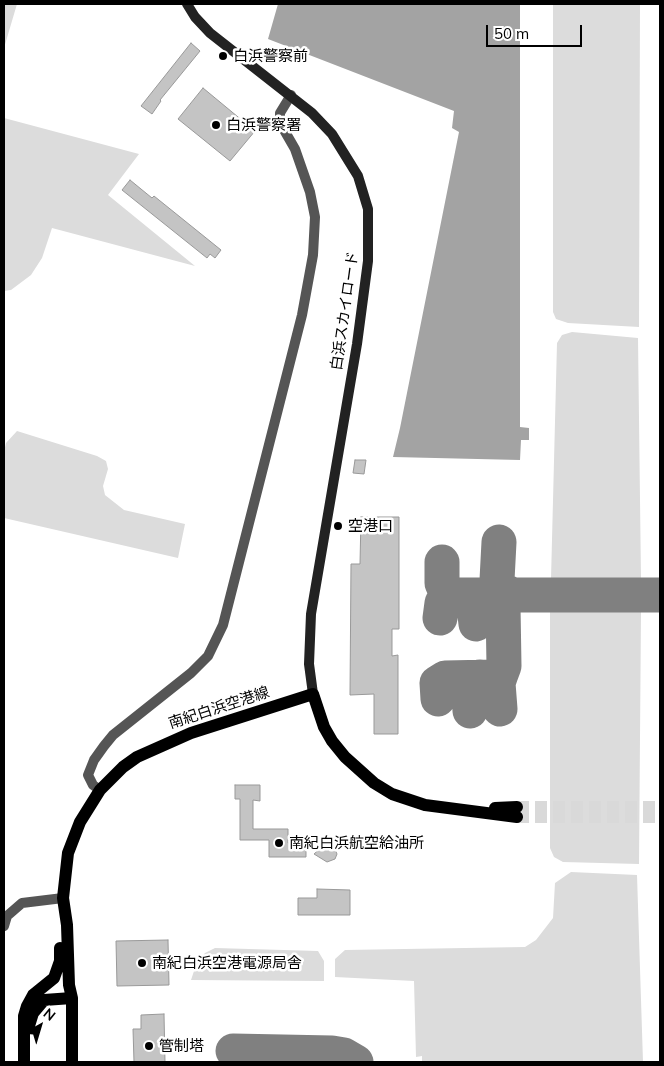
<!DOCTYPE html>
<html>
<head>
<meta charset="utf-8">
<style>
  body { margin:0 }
  #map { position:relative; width:664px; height:1066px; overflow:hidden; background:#fff; font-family:Mulish,sans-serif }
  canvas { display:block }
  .frame { position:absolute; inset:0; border:5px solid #000; pointer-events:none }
  .north { position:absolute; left:15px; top:1001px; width:50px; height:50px; -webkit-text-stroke:4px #fff; paint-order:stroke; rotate:39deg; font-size:14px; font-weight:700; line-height:20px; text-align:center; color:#000 }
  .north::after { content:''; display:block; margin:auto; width:18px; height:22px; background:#000; clip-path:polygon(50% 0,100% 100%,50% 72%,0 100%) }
  .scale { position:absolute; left:486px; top:25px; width:96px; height:22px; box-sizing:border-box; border:2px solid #000; border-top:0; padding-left:6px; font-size:15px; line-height:18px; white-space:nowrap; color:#000; -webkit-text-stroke:4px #fff; paint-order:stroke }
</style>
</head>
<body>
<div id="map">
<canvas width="664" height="1066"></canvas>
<div class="frame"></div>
<div class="north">N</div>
<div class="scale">50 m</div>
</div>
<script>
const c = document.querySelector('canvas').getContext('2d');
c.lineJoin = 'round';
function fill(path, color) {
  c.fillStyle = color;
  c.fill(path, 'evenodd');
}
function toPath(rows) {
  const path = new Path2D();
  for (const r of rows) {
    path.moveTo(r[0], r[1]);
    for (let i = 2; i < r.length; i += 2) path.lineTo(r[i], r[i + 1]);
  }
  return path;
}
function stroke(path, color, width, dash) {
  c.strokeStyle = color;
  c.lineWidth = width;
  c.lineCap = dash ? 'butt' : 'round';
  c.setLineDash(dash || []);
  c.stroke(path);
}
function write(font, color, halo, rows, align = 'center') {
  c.font = font + ' Mulish,"Noto Sans JP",sans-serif';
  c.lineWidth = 5;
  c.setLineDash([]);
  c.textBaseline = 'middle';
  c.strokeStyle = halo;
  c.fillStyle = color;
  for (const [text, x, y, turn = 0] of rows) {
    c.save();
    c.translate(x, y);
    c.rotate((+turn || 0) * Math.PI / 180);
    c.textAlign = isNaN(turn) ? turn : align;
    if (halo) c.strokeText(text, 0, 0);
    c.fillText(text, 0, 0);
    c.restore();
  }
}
const green = toPath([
  [4,4,17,4,4,48],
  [553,4,640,4,639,327,568,323,556,319,553,312],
  [4,118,139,154,108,195,195,266,52,228,42,258,31,275,11,290,4,291],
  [572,332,638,338,641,580,551,579,557,343,562,335],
  [17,431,97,456,106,461,108,469,103,486,105,495,124,510,185,524,178,558,4,518,4,452,6,443],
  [550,607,641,611,639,864,563,862,554,857,550,848],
  [571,872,637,875,643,1062,422,1062,422,1056,416,1057,414,981,335,977,335,959,345,950,525,947,536,940,553,918,555,883],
  [215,948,318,951,324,961,324,981,191,980,197,962,205,953]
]);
const water = toPath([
  [278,4,520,4,520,427,529,428,529,440,521,440,520,460,393,457,400,428,459,132,452,128,454,111,268,39]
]);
const taxiway = toPath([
  [499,542,497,580,502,590,513,595],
  [442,562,442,583,445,590,453,595],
  [440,618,442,603,446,596,453,595,660,595],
  [476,624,474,606,477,600,485,595],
  [438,699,437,683,445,678,493,677,501,674,504,666,503,606,505,599,513,595],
  [500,709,498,683,501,674],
  [470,711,469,693,473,684,480,677],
  [233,1051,332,1053,344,1055,356,1062]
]);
const building = toPath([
  [191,43,200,51,160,100,161,101,152,114,141,106,191,43],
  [203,88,255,131,230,161,178,119,203,88],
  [130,180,152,198,154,196,221,250,215,258,210,254,207,258,122,190,130,180],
  [355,460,366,460,364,474,353,473,355,460],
  [361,517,399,517,399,629,392,629,392,656,398,655,398,734,374,734,374,694,350,695,351,564,360,564,361,517],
  [235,785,260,785,260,801,253,800,253,829,288,829,288,843,306,842,306,857,269,857,269,840,240,840,240,799,235,799,235,785],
  [329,844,334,847,337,854,335,859,327,862,314,854,323,846,329,844],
  [317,889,350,890,350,915,298,915,298,898,317,898,317,889],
  [168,940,169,985,117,986,116,941,168,940],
  [164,1014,165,1062,134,1062,133,1029,141,1029,141,1015,164,1014]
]);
const primaryTunnel = toPath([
  [517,807,660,807],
  [517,817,660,817]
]);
const street = toPath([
  [100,790,93,785,88,775,94,760,104,746,113,735,191,673,208,656,223,625,302,315,313,255,315,217,310,192,295,149,280,123,280,113,291,95],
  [4,926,7,916,22,903,63,898]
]);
const secondary = toPath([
  [187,4,195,17,210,33,312,113,332,134,358,176,368,209,368,261,357,344,311,614,309,664,313,694]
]);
const primary = toPath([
  [495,808,517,807],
  [29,1026,33,1013,44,1000,72,998],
  [24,1062,24,1016,27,1006,33,995,54,978,60,961,60,948],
  [72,1062,72,998,69,985,67,925,63,898,68,853,80,822,100,790,123,767,137,757,191,733,313,694,324,727,332,741,345,757,374,783,392,794,425,805,517,817]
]);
const markers = [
  [223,56,5,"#000"],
  [216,125,5,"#000"],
  [338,526,5,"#000"],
  [279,843,5,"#000"],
  [142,963,5,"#000"],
  [149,1046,5,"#000"]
];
const poiNames = [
  ["白浜警察前",233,56],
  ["白浜警察署",226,125],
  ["空港口",348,526],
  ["南紀白浜航空給油所",289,843],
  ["南紀白浜空港電源局舎",152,963],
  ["管制塔",159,1046]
];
const streetNames = [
  ["白浜スカイロード",345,311,-82],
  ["南紀白浜空港線",219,708,-18]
];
fill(green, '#dcdcdc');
fill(water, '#a3a3a3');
stroke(taxiway, '#808080', 35);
fill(building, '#c4c4c4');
stroke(building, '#999', 1);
stroke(primaryTunnel, '#d9d9d9', 12, [12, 6]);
stroke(street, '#555', 10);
stroke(secondary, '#222', 10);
stroke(primary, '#000', 12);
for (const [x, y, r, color] of markers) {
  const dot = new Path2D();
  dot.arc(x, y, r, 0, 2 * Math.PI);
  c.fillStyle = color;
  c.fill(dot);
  stroke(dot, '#fff', 2);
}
write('15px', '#000', '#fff', poiNames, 'left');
write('15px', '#000', '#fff', streetNames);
</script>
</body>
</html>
